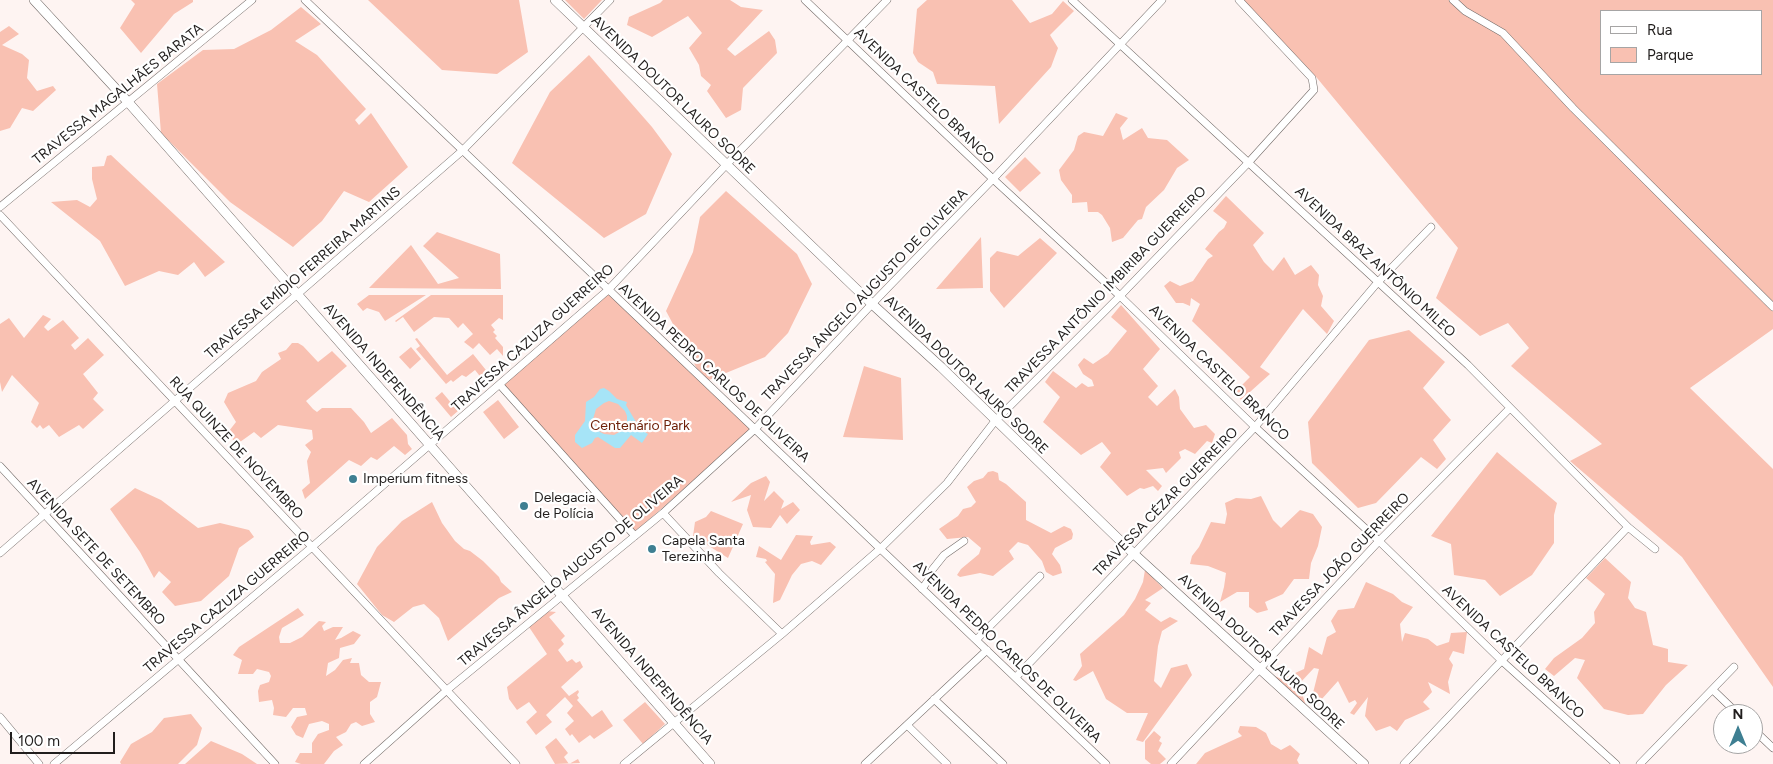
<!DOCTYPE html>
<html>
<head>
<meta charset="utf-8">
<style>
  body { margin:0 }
  #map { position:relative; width:1773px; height:764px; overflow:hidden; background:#fef4f2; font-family:Figtree,sans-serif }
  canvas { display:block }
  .legend { position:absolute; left:1600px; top:10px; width:162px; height:65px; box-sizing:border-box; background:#fff; border:1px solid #a6a5a5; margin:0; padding:6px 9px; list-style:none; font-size:15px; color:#211e1d }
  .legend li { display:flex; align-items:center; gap:10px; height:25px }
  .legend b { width:25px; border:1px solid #a6a5a5 }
  .north { position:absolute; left:1713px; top:704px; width:50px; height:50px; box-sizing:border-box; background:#fff; border:1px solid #a6a5a5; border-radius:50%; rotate:0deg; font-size:14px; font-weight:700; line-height:20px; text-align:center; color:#211e1d }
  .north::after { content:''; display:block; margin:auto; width:18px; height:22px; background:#3e7f92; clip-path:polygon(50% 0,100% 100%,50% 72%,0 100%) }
  .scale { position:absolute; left:10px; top:732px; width:105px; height:22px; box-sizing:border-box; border:2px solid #211e1d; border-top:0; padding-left:6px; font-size:15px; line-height:18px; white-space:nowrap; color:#211e1d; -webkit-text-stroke:4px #fff; paint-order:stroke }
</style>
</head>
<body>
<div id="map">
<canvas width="1773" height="764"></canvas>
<ul class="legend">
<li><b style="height:6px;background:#fff"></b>Rua</li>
<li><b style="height:14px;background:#f9c1b2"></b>Parque</li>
</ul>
<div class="north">N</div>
<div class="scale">100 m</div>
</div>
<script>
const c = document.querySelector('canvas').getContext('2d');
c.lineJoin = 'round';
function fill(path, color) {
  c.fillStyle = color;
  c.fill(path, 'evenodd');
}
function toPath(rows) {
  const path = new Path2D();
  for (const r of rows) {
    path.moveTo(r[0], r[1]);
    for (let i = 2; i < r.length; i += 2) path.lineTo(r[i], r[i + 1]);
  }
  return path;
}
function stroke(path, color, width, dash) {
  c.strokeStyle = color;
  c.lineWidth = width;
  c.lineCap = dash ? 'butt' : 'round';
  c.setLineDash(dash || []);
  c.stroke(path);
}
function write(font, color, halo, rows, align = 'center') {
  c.font = font + ' Figtree,sans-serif';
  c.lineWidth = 4.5;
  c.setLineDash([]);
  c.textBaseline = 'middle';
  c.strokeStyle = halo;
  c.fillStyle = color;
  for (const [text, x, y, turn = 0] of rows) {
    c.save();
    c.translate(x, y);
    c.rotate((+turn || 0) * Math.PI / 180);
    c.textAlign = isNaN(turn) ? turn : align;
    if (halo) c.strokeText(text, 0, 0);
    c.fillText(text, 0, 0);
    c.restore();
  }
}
const green = toPath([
  [131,0,193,0,193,2,174,14,141,53,120,28,135,4],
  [368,0,519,0,528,52,497,74,442,70],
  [565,0,602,0,584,19],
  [663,0,730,0,741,7,763,10,727,49,735,56,769,31,775,40,777,53,743,88,741,110,726,118,707,91,711,85,701,76,699,65,689,48,702,33,688,16,652,37,627,25,629,17,660,3],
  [927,0,1012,0,1030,23,1052,14,1063,1,1074,11,1050,35,1058,48,1051,67,999,124,995,86,937,84,933,72,918,62,913,53,917,9],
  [1243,0,1773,0,1773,329,1690,388,1773,469,1773,687,1682,557,1570,461,1602,444,1511,366,1529,348,1508,323,1480,336,1436,298,1458,248,1317,78],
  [1602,11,1762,11,1762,74,1602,74],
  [301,7,321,24,295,41,317,55,366,109,355,120,359,125,371,113,408,167,369,202,344,191,322,221,293,247,230,202,161,133,157,84,203,50,234,49,271,30],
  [9,26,19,34,2,45,22,54,29,60,27,78,37,91,53,86,56,90,33,111,22,108,10,128,0,131,0,32],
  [589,55,652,127,672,154,646,214,604,238,512,163,550,92],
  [1116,113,1128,118,1120,128,1123,140,1142,128,1148,138,1167,140,1189,160,1177,168,1164,190,1146,207,1142,219,1138,220,1123,238,1112,242,1110,228,1102,215,1098,212,1088,212,1087,202,1072,203,1072,195,1061,180,1059,170,1074,150,1078,136,1084,132,1103,136],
  [111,155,225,262,205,277,194,262,178,275,159,271,125,286,100,241,51,202,77,200,90,207,97,199,92,179,92,167,104,166,107,156],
  [1025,157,1041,173,1020,192,1005,177],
  [726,191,797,254,812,284,788,333,765,357,704,382,666,311,693,252,700,217],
  [1226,196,1264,233,1253,245,1264,262,1273,271,1284,257,1295,275,1311,265,1319,275,1318,285,1323,296,1321,306,1334,321,1327,334,1303,309,1260,367,1270,374,1241,400,1235,392,1250,377,1192,321,1200,304,1191,298,1190,306,1183,303,1176,303,1164,286,1170,281,1180,286,1193,281,1208,259,1213,256,1205,249,1219,232,1224,228,1227,222,1213,211],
  [437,232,500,254,501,289,369,288,411,245,438,284,459,278,423,246],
  [981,237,983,288,936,289],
  [1040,238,1057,253,1004,308,990,291,990,258,997,251,1018,256],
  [608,294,752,429,635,532,504,385],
  [369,295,426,295,385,321,379,312,367,308,363,311,357,304],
  [431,295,503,295,503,320,499,318,491,325,495,330,493,332,497,336,495,338,503,347,503,356,497,349,490,355,479,343,473,349,464,342,473,334,463,323,458,328,449,318,434,317,414,332,403,317,396,322,395,321],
  [1121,305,1160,349,1143,369,1158,386,1148,397,1157,406,1175,389,1179,397,1180,409,1194,428,1206,425,1215,434,1212,443,1207,441,1195,454,1185,449,1179,452,1181,458,1166,473,1163,468,1146,470,1162,486,1158,491,1153,486,1144,489,1140,488,1127,496,1100,467,1111,453,1102,442,1081,455,1043,422,1060,397,1045,382,1053,371,1076,388,1082,383,1088,387,1094,386,1092,380,1083,374,1078,365,1084,358,1093,364,1108,354,1127,331,1111,317],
  [43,315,51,319,44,327,48,331,63,320,79,338,71,345,75,350,88,338,104,355,83,374,98,393,93,399,104,410,83,429,79,425,59,437,49,425,43,429,40,425,37,428,31,422,39,403,12,375,2,392,0,382,0,324,9,318,24,338],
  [1409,330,1445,362,1423,388,1451,420,1433,440,1446,459,1437,469,1421,457,1376,503,1358,508,1312,463,1308,422,1369,340],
  [417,338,447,375,473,354,494,380,487,385,475,370,466,377,462,375,453,382,451,380,446,384,416,349,420,346,415,339],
  [292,343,298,343,303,346,318,362,332,351,347,366,306,401,313,409,317,412,322,408,351,408,364,422,371,433,392,418,407,435,408,444,412,449,405,455,394,446,377,460,371,457,361,466,349,460,305,499,302,490,310,483,307,461,311,452,305,445,313,439,312,430,278,425,261,438,254,432,240,442,233,440,229,431,236,422,224,402,228,393,256,381,262,372,281,359,278,353,286,350],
  [411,347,421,359,410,369,399,357],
  [864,366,901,378,903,440,843,437],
  [442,392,458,411,451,417,435,398],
  [498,400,519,427,504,439,483,412],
  [1497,452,1557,503,1554,515,1554,543,1532,575,1500,596,1485,580,1454,575,1451,544,1431,536],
  [993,471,998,473,999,480,1006,484,1026,502,1026,520,1051,533,1064,526,1071,529,1073,534,1072,539,1055,548,1052,554,1060,565,1062,573,1053,576,1046,572,1042,561,1028,545,1018,542,1009,551,1014,559,993,576,980,573,960,577,957,575,961,569,979,554,981,548,968,537,947,539,939,529,958,516,963,509,971,507,976,502,967,487,974,481,983,478,988,472],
  [766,476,770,482,764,501,774,491,784,501,781,509,793,502,800,510,787,524,780,515,771,528,753,527,747,510,751,495,731,502,751,483],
  [135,488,161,500,198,528,220,523,249,530,254,537,239,548,229,576,201,601,175,606,162,592,171,582,159,571,154,578,140,552,110,509],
  [1261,496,1273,520,1281,528,1300,510,1313,514,1322,527,1318,546,1311,563,1309,579,1294,579,1283,594,1265,602,1268,610,1257,613,1249,607,1249,592,1237,592,1220,602,1224,587,1226,573,1208,566,1190,564,1192,556,1199,547,1211,522,1225,524,1227,514,1225,503,1236,498,1251,499],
  [432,502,442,523,455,541,464,549,470,551,483,561,499,577,501,582,512,592,499,598,448,641,439,618,424,604,413,607,394,622,382,615,357,584,377,547,402,521],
  [711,511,743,524,728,558,693,536,695,522,706,517],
  [796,535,813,536,810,542,811,545,830,542,836,547,821,565,812,561,801,564,792,575,780,600,773,603,775,574,765,562,767,561,766,559,756,557,759,546,781,560],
  [1605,558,1631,582,1628,598,1635,608,1646,612,1653,645,1668,649,1668,662,1688,665,1666,685,1643,714,1628,715,1604,709,1577,678,1585,660,1575,658,1554,676,1545,669,1554,658,1582,638,1595,623,1594,612,1605,594,1586,578],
  [1145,570,1163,588,1145,600,1151,603,1145,610,1161,622,1170,617,1178,621,1162,631,1158,646,1154,681,1161,688,1171,668,1187,664,1192,675,1143,742,1136,740,1148,713,1127,713,1106,699,1093,671,1076,681,1073,680,1082,666,1080,654,1124,615,1135,599,1143,582],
  [1366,582,1393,594,1402,602,1413,607,1400,624,1402,642,1405,633,1428,639,1437,646,1449,642,1451,633,1467,632,1464,654,1453,651,1449,659,1453,665,1448,682,1450,694,1428,682,1432,692,1423,702,1430,709,1405,720,1397,731,1390,726,1376,731,1365,716,1368,697,1354,715,1350,713,1357,703,1355,700,1349,703,1338,681,1321,700,1313,693,1319,669,1314,668,1299,684,1306,706,1272,675,1282,679,1304,669,1309,647,1322,655,1327,637,1336,632,1331,621,1338,610,1354,608],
  [298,608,304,615,282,628,279,637,280,643,290,643,302,637,319,621,326,622,322,626,324,631,333,627,343,627,335,640,341,638,353,631,361,635,354,644,340,648,339,658,328,663,326,676,335,670,343,660,352,658,350,663,359,663,361,675,369,682,381,682,377,697,370,702,370,714,375,722,362,726,356,722,351,724,346,732,336,737,343,745,334,751,324,764,301,764,295,762,300,753,312,753,312,743,318,734,329,730,329,724,322,721,309,724,303,738,296,735,291,727,297,717,307,715,305,708,293,708,286,717,273,715,274,708,272,700,259,702,258,691,260,685,269,682,271,676,269,672,257,669,253,674,238,674,242,660,233,655,239,647],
  [546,611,556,612,549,617,565,636,561,640,564,644,558,650,567,662,572,659,576,663,580,661,583,667,561,687,569,696,578,690,579,692,577,695,579,698,577,700,592,717,602,710,613,726,594,739,590,735,579,743,572,734,570,736,565,729,574,721,567,713,573,706,565,697,546,715,552,722,536,735,526,722,537,712,529,702,517,710,509,699,507,687,547,654,529,627],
  [645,702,665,724,643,744,623,720],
  [191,714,202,728,197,745,178,764,121,764,120,762,131,744,152,732,164,718],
  [1240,726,1256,727,1266,733,1271,744,1281,750,1290,745,1300,754,1297,760,1299,764,1196,764,1205,753,1242,736,1238,732],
  [1154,731,1161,737,1159,741,1162,743,1158,751,1166,759,1160,764,1151,764,1145,759,1145,741],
  [556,738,568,753,564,757,569,764,578,759,580,763,555,764,545,747],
  [211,741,242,754,257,764,185,764]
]);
const water = toPath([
  [604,388,609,391,617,399,627,402,626,405,636,422,636,426,648,434,642,443,631,435,620,448,615,448,598,437,595,438,592,443,582,448,575,442,575,435,585,421,586,402,594,397,600,389],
  [609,401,618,404,625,411,627,416,627,421,623,430,614,435,604,434,600,432,594,424,593,419,596,409,604,403]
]);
const minor = toPath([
  [305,0,1106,764],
  [805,0,993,179,1120,296,1255,427,1379,541,1502,661,1616,764],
  [1072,0,1468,365,1628,527,1655,549],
  [1453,0,1465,11,1503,33,1573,108,1773,307],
  [0,207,252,0],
  [0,215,516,764],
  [500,385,635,536],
  [0,466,275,764],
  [663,513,719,573,782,634],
  [0,553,462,151,610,0],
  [922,589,929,579,932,570,944,555,964,541],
  [976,640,1040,576],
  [1016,677,1255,427,1378,282,1431,227],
  [1713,690,1738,714],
  [934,699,1003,764],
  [0,717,39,764],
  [907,725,947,764],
  [1753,729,1773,748],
  [54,764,312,547,608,290,726,165,887,0],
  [364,764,447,690,663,513,756,428,872,304,993,179,1162,0],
  [624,764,782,634,880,549,947,483,995,421,1120,296,1248,163,1314,90,1312,78,1239,0],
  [865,764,987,650],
  [1171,764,1379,541,1510,408],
  [1404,764,1628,527],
  [1640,764,1734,667]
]);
const tertiary = toPath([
  [34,0,128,102,298,295,710,764],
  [555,0,872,304,941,367,1134,554,1364,764]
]);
const markers = [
  [353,479,5,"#3e7f92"],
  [524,506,5,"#3e7f92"],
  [652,549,5,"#3e7f92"]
];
const streetNames = [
  ["TRAVESSA MAGALHÃES BARATA",118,94,-39],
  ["AVENIDA DOUTOR LAURO SODRE",673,95,44],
  ["AVENIDA CASTELO BRANCO",924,96,44],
  ["AVENIDA BRAZ ANTÔNIO MILEO",1375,262,43],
  ["TRAVESSA EMÍDIO FERREIRA MARTINS",303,273,-41],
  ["TRAVESSA ANTÔNIO IMBIRIBA GUERREIRO",1106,290,-46],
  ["TRAVESSA ÂNGELO AUGUSTO DE OLIVEIRA",865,295,-46],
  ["TRAVESSA CAZUZA GUERREIRO",533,338,-42],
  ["AVENIDA INDEPENDÊNCIA",384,372,49],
  ["AVENIDA PEDRO CARLOS DE OLIVEIRA",714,373,43],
  ["AVENIDA CASTELO BRANCO",1219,373,44],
  ["AVENIDA DOUTOR LAURO SODRE",966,375,44],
  ["RUA QUINZE DE NOVEMBRO",236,448,47],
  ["TRAVESSA CÉZAR GUERREIRO",1166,502,-46],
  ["AVENIDA SETE DE SETEMBRO",96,552,47],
  ["TRAVESSA JOÃO GUERREIRO",1340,565,-46],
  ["TRAVESSA ÂNGELO AUGUSTO DE OLIVEIRA",571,571,-40],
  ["TRAVESSA CAZUZA GUERREIRO",227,602,-40],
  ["AVENIDA PEDRO CARLOS DE OLIVEIRA",1007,652,44],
  ["AVENIDA DOUTOR LAURO SODRE",1261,652,43],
  ["AVENIDA CASTELO BRANCO",1513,652,43],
  ["AVENIDA INDEPENDÊNCIA",652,676,49]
];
const parkNames = [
  ["Centenário Park",640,426]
];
const poiNames = [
  ["Imperium fitness",363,479],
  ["Delegacia",534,498],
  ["de Polícia",534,514],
  ["Capela Santa",662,541],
  ["Terezinha",662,557]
];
fill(green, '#f9c1b2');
fill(water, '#a6e4f7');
stroke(minor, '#736b68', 8);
stroke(tertiary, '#736b68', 10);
stroke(minor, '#fff', 7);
stroke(tertiary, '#fff', 9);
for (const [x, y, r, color] of markers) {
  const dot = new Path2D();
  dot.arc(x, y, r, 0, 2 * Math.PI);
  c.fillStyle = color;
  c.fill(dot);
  stroke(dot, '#fff', 2);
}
write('14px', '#211e1d', '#fff', streetNames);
write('14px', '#6e2109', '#fff', parkNames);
write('14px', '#211e1d', '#fff', poiNames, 'left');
</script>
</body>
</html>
